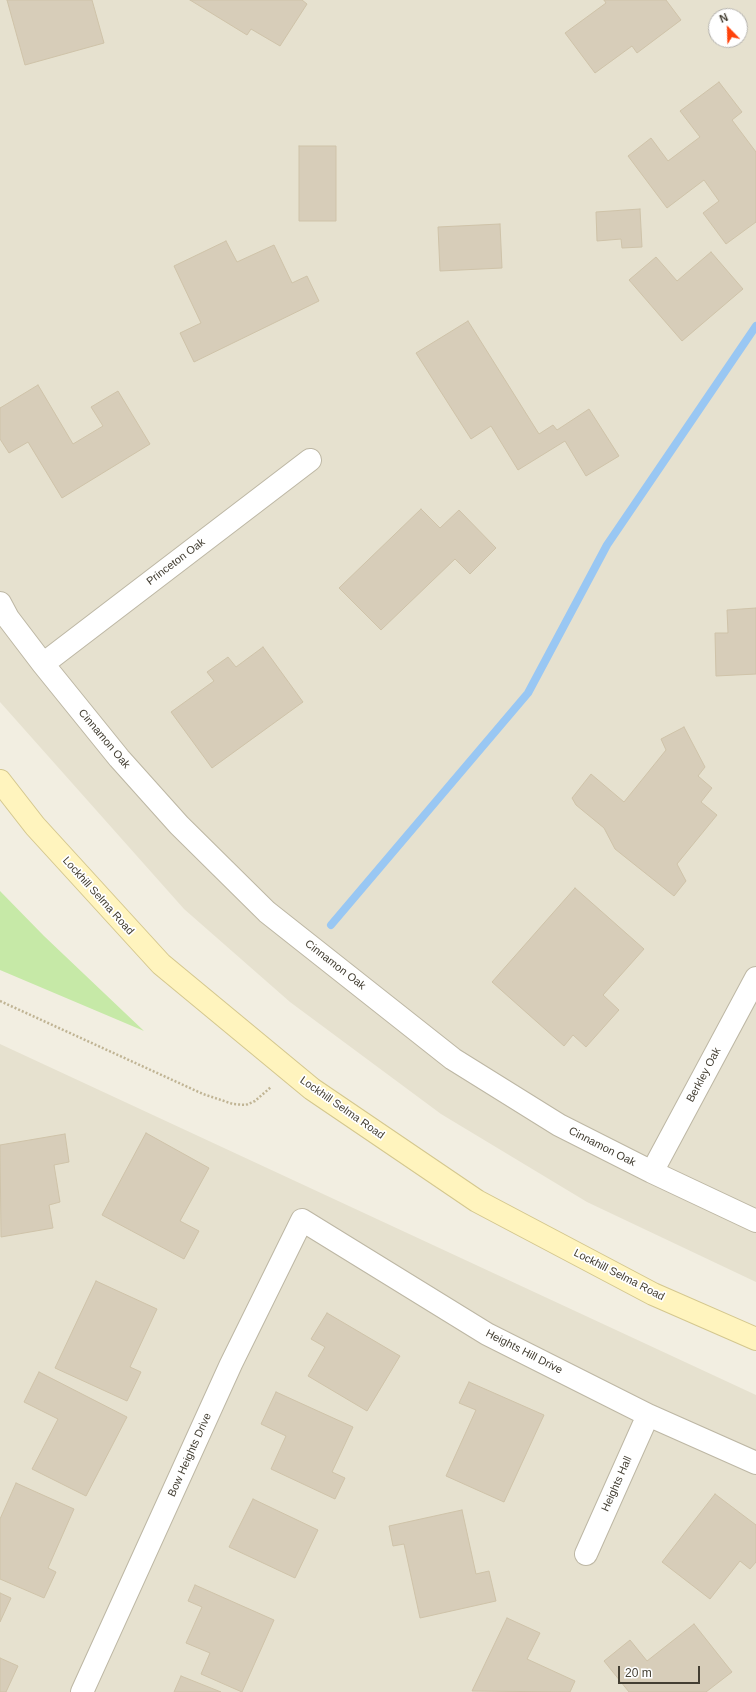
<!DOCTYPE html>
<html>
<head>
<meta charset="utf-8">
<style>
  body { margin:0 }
  #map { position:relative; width:756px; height:1692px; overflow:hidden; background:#f2eee1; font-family:Arial,sans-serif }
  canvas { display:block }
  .north { position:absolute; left:708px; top:8px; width:40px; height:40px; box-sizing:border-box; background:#fff; border:1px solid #b4b2ad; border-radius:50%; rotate:337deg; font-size:11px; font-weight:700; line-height:16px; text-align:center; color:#433e32 }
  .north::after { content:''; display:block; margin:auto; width:14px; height:18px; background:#ff420b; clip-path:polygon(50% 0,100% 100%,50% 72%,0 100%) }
  .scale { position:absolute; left:618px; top:1666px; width:82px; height:18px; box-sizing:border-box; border:2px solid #433e32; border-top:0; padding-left:5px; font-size:12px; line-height:14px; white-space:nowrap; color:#433e32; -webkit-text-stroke:3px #fff; paint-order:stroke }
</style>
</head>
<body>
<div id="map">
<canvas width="756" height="1692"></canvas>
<div class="north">N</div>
<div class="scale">20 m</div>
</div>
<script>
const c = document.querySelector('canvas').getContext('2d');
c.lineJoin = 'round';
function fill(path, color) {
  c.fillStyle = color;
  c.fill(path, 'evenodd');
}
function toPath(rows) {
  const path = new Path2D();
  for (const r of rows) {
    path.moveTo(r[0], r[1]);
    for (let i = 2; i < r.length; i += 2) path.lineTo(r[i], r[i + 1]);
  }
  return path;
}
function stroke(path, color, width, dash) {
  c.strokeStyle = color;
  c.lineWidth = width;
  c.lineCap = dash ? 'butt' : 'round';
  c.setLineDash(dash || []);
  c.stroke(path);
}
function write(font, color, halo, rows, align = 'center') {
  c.font = font + ' Arial,sans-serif';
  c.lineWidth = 3.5;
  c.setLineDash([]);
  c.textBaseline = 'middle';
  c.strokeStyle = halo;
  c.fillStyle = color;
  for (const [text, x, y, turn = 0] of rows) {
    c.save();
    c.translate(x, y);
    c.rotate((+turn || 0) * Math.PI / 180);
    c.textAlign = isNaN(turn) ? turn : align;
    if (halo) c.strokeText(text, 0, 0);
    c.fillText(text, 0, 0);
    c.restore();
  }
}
const residential = toPath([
  [0,0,756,0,756,1282,587,1202,441,1114,290,1002,184,909,0,702],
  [716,16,740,16,740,40,716,40],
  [0,1044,756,1395,756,1692,0,1692]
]);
const green = toPath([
  [0,891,44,936,144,1031,0,970]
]);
const stream = toPath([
  [331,925,528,693,607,545,756,326]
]);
const building = toPath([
  [7,0,92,0,104,43,25,65,7,0],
  [190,0,302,0,307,4,280,46,251,29,247,35,190,0],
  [604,0,666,0,681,20,637,53,632,46,595,73,565,33,606,3,604,0],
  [719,82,742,112,732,120,756,152,756,222,726,244,703,213,719,201,704,180,667,208,628,156,651,138,668,161,700,137,680,111,719,82],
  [299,146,336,146,336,221,299,221,299,146],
  [640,209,642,247,622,248,621,239,597,241,596,212,640,209],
  [500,224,502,268,440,271,438,227,500,224],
  [226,241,237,262,274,245,292,283,307,276,319,301,194,362,180,333,201,323,174,266,226,241],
  [711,252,743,289,682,341,629,280,656,257,677,281,711,252],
  [468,321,539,434,553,425,557,430,589,409,619,456,586,476,565,441,518,470,491,426,471,439,416,353,468,321],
  [38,385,73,444,103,426,91,407,118,391,150,444,62,498,28,442,9,453,0,439,0,408,38,385],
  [421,509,440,528,459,510,496,548,470,574,455,559,381,630,339,588,421,509],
  [756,608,756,674,716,676,715,633,728,633,727,610,756,608],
  [263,647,303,702,212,768,171,712,214,681,207,672,228,657,236,667,263,647],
  [684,727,705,767,698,776,712,788,701,802,717,815,677,864,686,881,674,896,615,849,604,828,576,805,572,798,591,774,624,802,666,750,661,739,684,727],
  [575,888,644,949,603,995,619,1010,586,1047,573,1035,564,1046,492,982,575,888],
  [146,1133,209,1168,180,1221,199,1231,184,1259,102,1215,146,1133],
  [65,1134,69,1162,54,1165,60,1202,49,1205,53,1228,1,1237,0,1145,65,1134],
  [96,1281,157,1309,130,1367,141,1372,127,1401,55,1368,96,1281],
  [327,1313,400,1356,367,1411,308,1376,325,1347,311,1339,327,1313],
  [39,1372,127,1417,86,1496,32,1469,58,1419,24,1402,39,1372],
  [469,1382,544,1415,504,1502,446,1476,476,1410,459,1403,469,1382],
  [276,1392,353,1427,332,1472,345,1478,335,1499,271,1469,286,1436,261,1424,276,1392],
  [16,1483,74,1509,48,1568,56,1572,44,1598,0,1579,0,1519,16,1483],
  [715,1494,756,1525,756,1562,750,1569,740,1561,710,1599,662,1562,715,1494],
  [253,1499,318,1530,295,1578,229,1547,253,1499],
  [462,1510,476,1574,489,1571,496,1601,420,1618,404,1544,393,1546,389,1526,462,1510],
  [195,1585,274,1620,242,1692,201,1674,210,1653,186,1643,202,1607,188,1601,195,1585],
  [0,1593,11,1598,0,1622,0,1593],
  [507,1618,540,1633,527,1659,575,1681,570,1692,472,1691,507,1618],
  [694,1624,732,1672,706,1692,629,1692,604,1661,630,1640,647,1661,694,1624],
  [0,1658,18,1666,6,1692,0,1692,0,1658],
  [181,1676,221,1692,174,1692,181,1676]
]);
const path = toPath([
  [0,1001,203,1094,233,1104,246,1105,255,1101,271,1087]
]);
const minor = toPath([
  [0,603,8,618,43,664,119,758,179,825,267,912,453,1059,559,1125,652,1172,756,1221],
  [43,664,310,460],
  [652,1172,756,978],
  [586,1554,648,1415],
  [82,1692,231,1364,302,1220,487,1334,648,1415,756,1463]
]);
const secondary = toPath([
  [0,781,35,826,161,964,312,1089,477,1201,653,1294,756,1339]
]);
const streetNames = [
  ["Princeton Oak",176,562,-37],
  ["Cinnamon Oak",104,739,50],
  ["Lockhill Selma Road",98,896,48],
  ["Cinnamon Oak",335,965,38],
  ["Berkley Oak",704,1075,-62],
  ["Lockhill Selma Road",342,1108,35],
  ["Cinnamon Oak",602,1147,27],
  ["Lockhill Selma Road",619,1275,27],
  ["Heights Hill Drive",524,1352,27],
  ["Bow Heights Drive",190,1455,-66],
  ["Heights Hall",617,1484,-66]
];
fill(residential, '#e6e1cf');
fill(green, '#c6e9a7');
stroke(stream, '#99c7f3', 8);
fill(building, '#d7cdb9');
stroke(building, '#cfc3a9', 1);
stroke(minor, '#bdb7a4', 24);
stroke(secondary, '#d4c78e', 24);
stroke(path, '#c0b494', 2.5, [2, 2]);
stroke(minor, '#fff', 22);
stroke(secondary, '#fff4be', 22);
write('11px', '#433e32', '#fff', streetNames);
</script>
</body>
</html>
